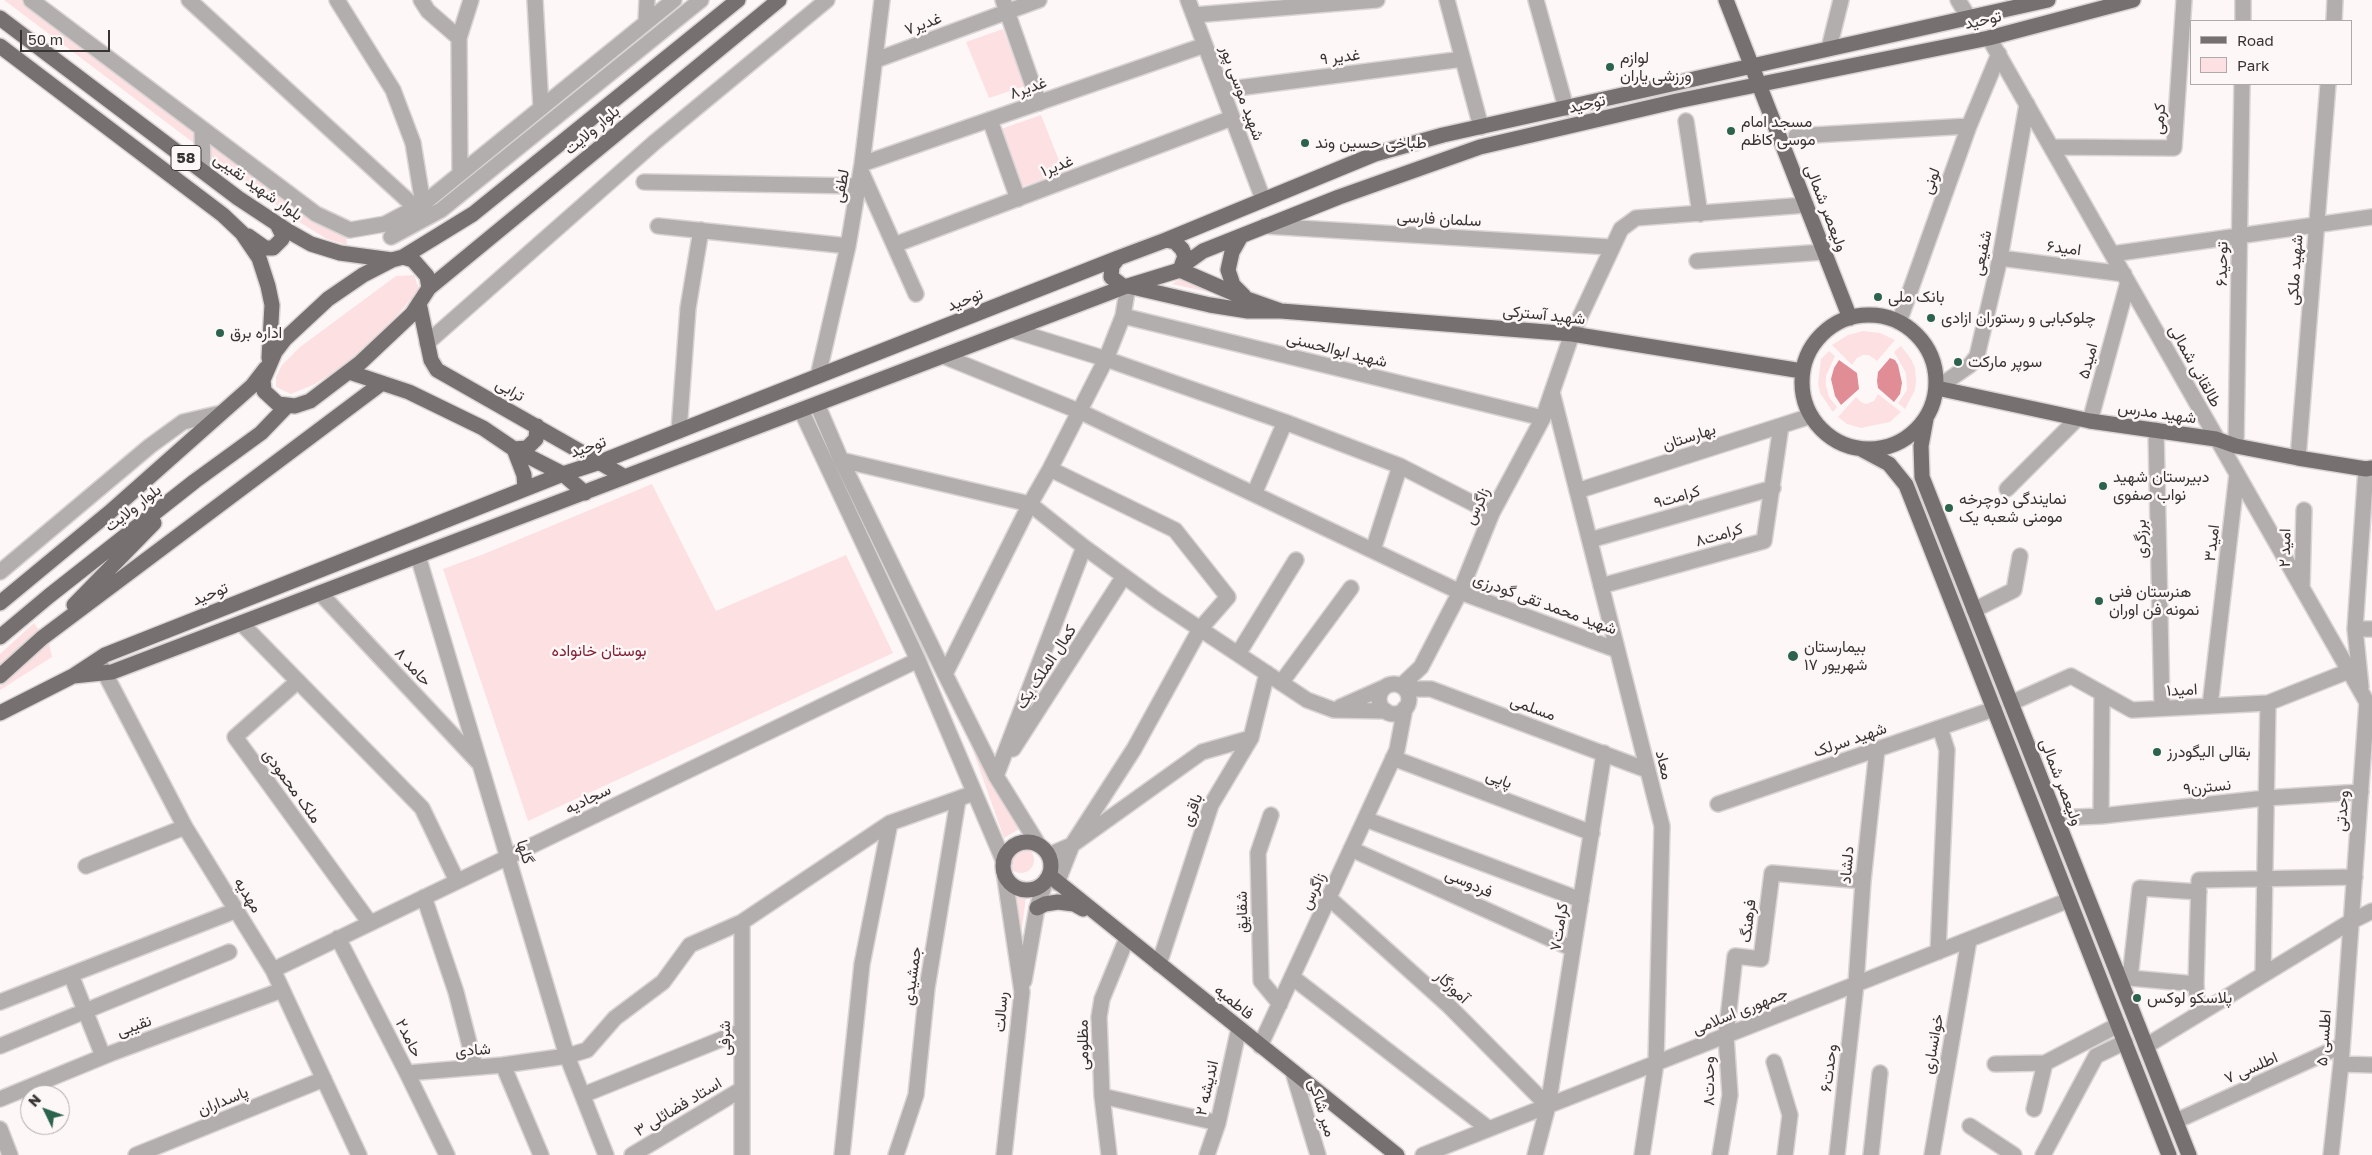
<!DOCTYPE html>
<html>
<head>
<meta charset="utf-8">
<style>
  body { margin:0 }
  #map { position:relative; width:2372px; height:1155px; overflow:hidden; background:#fef7f8; font-family:"Golos Text",sans-serif }
  canvas { display:block }
  .legend { position:absolute; left:2190px; top:20px; width:162px; height:65px; box-sizing:border-box; background:#fef7f8; border:1px solid #aea9aa; margin:0; padding:6px 9px; list-style:none; font-size:15px; color:#373434 }
  .legend li { display:flex; align-items:center; gap:10px; height:25px }
  .legend b { width:25px; border:1px solid #aea9aa }
  .north { position:absolute; left:20px; top:1085px; width:50px; height:50px; box-sizing:border-box; background:#fef7f8; border:1px solid #aea9aa; border-radius:50%; rotate:312deg; font-size:14px; font-weight:700; line-height:20px; text-align:center; color:#373434 }
  .north::after { content:''; display:block; margin:auto; width:18px; height:22px; background:#2b634c; clip-path:polygon(50% 0,100% 100%,50% 72%,0 100%) }
  .scale { position:absolute; left:20px; top:30px; width:90px; height:22px; box-sizing:border-box; border:2px solid #373434; border-top:0; padding-left:6px; font-size:15px; line-height:18px; white-space:nowrap; color:#373434; -webkit-text-stroke:4px #fef7f8; paint-order:stroke }
</style>
</head>
<body>
<div id="map">
<canvas width="2372" height="1155"></canvas>
<ul class="legend">
<li><b style="height:6px;background:#767070"></b>Road</li>
<li><b style="height:14px;background:#fde0e2"></b>Park</li>
</ul>
<div class="north">N</div>
<div class="scale">50 m</div>
</div>
<script>
const c = document.querySelector('canvas').getContext('2d');
c.lineJoin = 'round';
function fill(path, color) {
  c.fillStyle = color;
  c.fill(path, 'evenodd');
}
function toPath(rows) {
  const path = new Path2D();
  for (const r of rows) {
    if (r.length === 3) {
      path.moveTo(r[0] + r[2], r[1]);
      path.arc(r[0], r[1], r[2], 0, 2 * Math.PI);
      continue;
    }
    path.moveTo(r[0], r[1]);
    for (let i = 2; i < r.length; i += 2) path.lineTo(r[i], r[i + 1]);
  }
  return path;
}
function stroke(path, color, width, dash) {
  c.strokeStyle = color;
  c.lineWidth = width;
  c.lineCap = dash ? 'butt' : 'round';
  c.setLineDash(dash || []);
  c.stroke(path);
}
function write(font, color, halo, rows, align = 'center') {
  c.font = font + ' "Golos Text",Vazirmatn,sans-serif';
  c.lineWidth = 5;
  c.setLineDash([]);
  c.textBaseline = 'middle';
  c.strokeStyle = halo;
  c.fillStyle = color;
  for (const [text, x, y, turn = 0] of rows) {
    c.save();
    c.translate(x, y);
    c.rotate((+turn || 0) * Math.PI / 180);
    c.textAlign = isNaN(turn) ? turn : align;
    if (halo) c.strokeText(text, 0, 0);
    c.fillText(text, 0, 0);
    c.restore();
  }
}
const green = toPath([
  [4,0,26,0,346,237,347,245,327,239,296,220],
  [1003,29,1025,86,989,98,966,42],
  [1041,115,1064,173,1020,187,1001,129],
  [414,275,419,289,396,317,349,363,315,384,291,394,276,387,276,377,282,365,300,347,396,276],
  [1183,277,1213,293,1172,284],
  [1863,331,1880,333,1895,340,1877,361,1869,355,1863,355,1857,358,1852,365,1832,345,1848,335],
  [1901,346,1911,359,1915,368,1916,381,1915,390,1905,409,1898,403,1907,390,1906,373,1894,352],
  [1829,351,1835,356,1826,376,1826,386,1829,397,1837,407,1833,412,1820,393,1818,383,1821,359],
  [1878,394,1901,412,1890,422,1861,428,1847,424,1838,417,1856,397,1861,402,1866,404,1874,401],
  [652,484,716,611,846,555,893,653,528,821,443,569,484,554],
  [34,623,40,631,0,669,0,654],
  [48,639,52,657,0,690,0,686],
  [970,742,1019,829,1004,838],
  [1021,860,13],
  [1014,897,1026,897,1018,957,1020,924]
]);
const water = toPath([
  [1890,358,1895,360,1898,365,1902,383,1900,394,1894,402,1878,388,1877,381,1878,372],
  [1839,360,1857,373,1859,389,1841,405,1835,396,1831,379,1834,368]
]);
const minor = toPath([
  [31,0,316,214,350,230,385,224,423,204,674,0],
  [189,0,416,208],
  [337,0,393,90,413,143,423,204],
  [421,0,428,11,459,38],
  [535,0,541,108],
  [1003,0,1039,103],
  [1188,0,1263,199],
  [1447,0,1481,127],
  [1536,0,1566,108],
  [1958,0,1969,18],
  [1194,15,1377,0],
  [2243,21,2243,0],
  [2334,21,2335,0],
  [646,22,647,0],
  [1989,38,2372,711],
  [1829,48,1841,0],
  [876,60,1039,0],
  [1222,90,1463,59],
  [990,120,1018,199],
  [1686,121,1700,214],
  [202,129,203,171],
  [1796,136,1969,126],
  [2051,147,2174,148,2184,0],
  [862,164,1205,45],
  [861,171,916,294],
  [460,174,459,38,471,0],
  [644,182,858,186],
  [658,226,848,246],
  [1265,226,1611,247],
  [391,237,441,210,701,0],
  [894,245,1232,118],
  [2112,254,2372,217],
  [2000,258,2124,274],
  [1697,261,1824,252],
  [1123,316,1543,418],
  [1899,322,1969,126,1999,54],
  [1012,330,1106,359,1285,422,1400,466,1492,513],
  [427,343,655,142,827,0],
  [943,356,1081,412,1460,592,1617,650],
  [818,376,848,246,862,164,882,0],
  [1937,388,1970,365,1977,356,2000,258,2027,104],
  [1552,392,1662,826,1656,1063,1642,1155],
  [817,404,841,460,945,674,996,776,1038,844],
  [801,410,918,660,1004,862],
  [2090,421,2128,282],
  [2156,430,2162,708],
  [679,431,688,308,701,230],
  [2236,446,2242,84],
  [2298,458,2328,84],
  [841,460,1030,504,1084,547,1158,601,1307,700,1334,710,1386,711],
  [1050,469,1106,359,1123,316,1128,286],
  [2007,489,2077,419],
  [1577,491,1811,416],
  [1254,494,1285,422],
  [1590,540,1773,488],
  [1373,550,1400,466],
  [418,556,567,1056,606,1155],
  [0,572,150,446,183,422,221,413],
  [1601,586,1764,541,1781,426],
  [2302,586,2304,510],
  [320,593,478,762],
  [1974,610,2014,590,2020,556],
  [241,623,422,808,457,881],
  [2355,629,2372,629],
  [1238,654,1296,560],
  [99,662,185,827,273,970,359,1155],
  [945,674,1030,504,1050,469,1175,530,1228,597,1200,629,1134,749,1072,845,1057,883],
  [298,681,235,737,370,923],
  [1281,683,1351,588],
  [1394,699,15],
  [1401,686,1421,667,1460,592,1492,513,1543,418,1572,334,1621,229,1636,218,1806,205],
  [2361,687,2355,629,2366,469],
  [1405,689,1431,689,1647,770],
  [2011,703,2071,676,2132,710,2268,703,2349,671],
  [2210,706,2237,474],
  [1340,707,1385,687],
  [1013,749,1124,576],
  [1393,758,1592,833],
  [996,776,1084,547],
  [1718,804,1994,709],
  [1271,815,1258,853,1261,981,1280,1004],
  [2101,816,2102,694],
  [2056,818,2101,816,2266,798,2361,792],
  [1365,819,1581,900],
  [1351,849,1573,949],
  [1049,855,1072,845,1202,752,1251,738],
  [86,866,185,827],
  [424,897,456,992,475,1066],
  [1329,898,1448,1005,1548,1106],
  [338,938,407,1073,447,1155],
  [1938,952,1947,750,1940,728],
  [1159,964,1211,805,1251,738,1267,673],
  [273,970,918,660],
  [2122,974,2130,978,2196,984],
  [71,975,103,1056],
  [2263,975,2268,703],
  [1292,977,1489,1129],
  [2130,978,2140,888,2199,892],
  [1024,981,1037,908,1046,880],
  [0,1002,237,910],
  [2198,1014,2196,984,2199,880,2355,877],
  [0,1046,229,952],
  [1260,1046,1397,750,1405,708],
  [2146,1046,2350,922,2372,911],
  [1774,1062,1790,1115,1785,1155],
  [1995,1064,2045,1063,2118,1025],
  [2341,1064,2372,1065],
  [503,1065,567,1056,587,1050,615,1018,663,982,690,945,742,922,890,823,974,793],
  [1293,1072,1318,1155],
  [407,1073,503,1065,541,1155],
  [583,1095,742,1031],
  [1102,1096,1218,1123],
  [0,1099,112,1053,282,990],
  [2034,1109,2045,1063],
  [2176,1121,2341,1046],
  [1970,1126,2014,1155],
  [0,1129,10,1155],
  [136,1155,324,1079],
  [632,1155,742,1089],
  [742,1155,742,922],
  [842,1155,862,964,890,823],
  [896,1155,916,1095,927,988,958,800],
  [1004,1155,1022,992,1004,872],
  [1109,1155,1102,1096,1099,1017,1102,999,1127,938],
  [1207,1155,1218,1123,1239,1028],
  [1423,1155,2069,900],
  [1535,1155,1548,1106,1604,753],
  [1720,1155,1730,1095,1726,1036,1735,956,1761,959,1772,873,1863,881],
  [1837,1155,1856,984,1863,881,1877,750],
  [1871,1155,1880,1073],
  [1932,1155,1969,940],
  [2043,1155,2096,1056,2125,1042],
  [2331,1155,2341,1064,2367,702]
]);
const major = toPath([
  [1726,0,1850,318],
  [0,18,238,198,288,231,311,244,340,253,392,260,403,257,413,260,427,276,429,288,412,314,360,363,310,401,295,406,278,404,264,391,263,380,275,352,285,339,328,299,363,275,392,260],
  [0,46,223,215,242,233,259,258,268,286,272,305,269,358],
  [248,236,265,248,273,248,282,239,283,236,277,224],
  [1241,236,1232,252,1228,270,1233,285,1244,296],
  [1166,240,1375,154,1443,135,2048,0],
  [403,257,473,214,738,0],
  [1182,266,1203,251,1339,197,1480,147,1677,101,1989,38,2133,0],
  [1128,286,1180,270,1185,256,1182,249,1175,242,1166,240,1118,258,1112,266,1111,277,1124,287,1128,286,1210,305,1248,311,1281,311,1247,299,1180,270],
  [429,288,779,0],
  [419,303,431,360,437,370,625,477],
  [1281,311,1572,334,1802,371],
  [1869,382,67],
  [349,372,409,392,483,428,514,449,563,474,585,493],
  [1937,388,2090,421,2216,439,2236,446,2298,458,2366,469,2372,468],
  [1926,419,1921,446,1922,477,2189,1155],
  [1861,449,1889,464,1906,485,2169,1155],
  [525,489,524,475,514,449,527,448,536,439,537,426],
  [0,603,110,512,252,386,266,368],
  [74,605,154,523],
  [0,637,49,596,195,481,261,433,287,406],
  [0,676,42,638,382,383],
  [73,676,112,672,1124,287],
  [0,713,73,676,105,655,563,474,600,462,1118,258],
  [1027,866,24],
  [1049,875,1397,1155],
  [1037,908,1045,904,1058,902,1074,904,1083,909]
]);
const markers = [
  [1610,67,5,"#2b634c"],
  [1731,131,5,"#2b634c"],
  [1305,143,5,"#2b634c"],
  [1878,297,5,"#2b634c"],
  [1931,318,5,"#2b634c"],
  [220,333,5,"#2b634c"],
  [1958,362,5,"#2b634c"],
  [2103,486,5,"#2b634c"],
  [1949,508,5,"#2b634c"],
  [2099,601,5,"#2b634c"],
  [1793,656,6,"#2b634c"],
  [2157,752,5,"#2b634c"],
  [2137,998,5,"#2b634c"]
];
const shields = [
  [186,158,30]
];
const shieldNames = [
  ["58",186,158]
];
const streetNames = [
  ["توحید",1983,20,-13],
  ["غدیر۷",923,24,-20],
  ["غدیر ۹",1340,57,-7],
  ["غدیر۸",1028,88,-19],
  ["شهید موسی پور",1242,93,70],
  ["توحید",1587,104,-13],
  ["کرمی",2159,119,-86],
  ["بلوار ولایت",592,130,-40],
  ["غدیر۱",1057,166,-21],
  ["لونی",1931,181,-70],
  ["لطفی",841,186,-79],
  ["بلوار شهید نقیبی",258,187,35],
  ["ولیعصر شمالی",1826,208,69],
  ["سلمان فارسی",1439,219,3],
  ["امید۶",2064,248,7],
  ["شفیعی",1982,253,-78],
  ["توحید۶",2222,264,-89],
  ["شهید ملکی",2295,270,-86],
  ["توحید",965,300,-21],
  ["شهید آسترکی",1544,315,6],
  ["شهید ابوالحسنی",1337,350,14],
  ["امید۵",2088,361,-75],
  ["طالقانی شمالی",2195,366,61],
  ["ترابی",510,390,29],
  ["شهید مدرس",2157,413,8],
  ["بهارستان",1689,437,-18],
  ["توحید",588,447,-19],
  ["کرامت۹",1677,497,-16],
  ["زاگرس",1477,506,-65],
  ["بلوار ولایت",133,508,-38],
  ["کرامت۸",1719,535,-16],
  ["برزگری",2141,539,-91],
  ["امید۳",2212,543,-83],
  ["امید ۲",2285,548,-89],
  ["توحید",210,594,-22],
  ["شهید محمد تقی گودرزی",1545,604,20],
  ["حامد ۸",413,667,47],
  ["کمال الملک یک",1046,667,-57],
  ["امید۱",2182,690,-3],
  ["مسلمی",1533,708,20],
  ["شهید سرلک",1850,740,-19],
  ["معاد",1664,765,76],
  ["پاپی",1499,779,21],
  ["ولیعصر شمالی",2061,782,69],
  ["ملک محمودی",292,786,54],
  ["نسترن۹",2207,787,-6],
  ["سجادیه",588,799,-26],
  ["باقری",1192,810,-69],
  ["وحدتی",2342,811,-86],
  ["گلها",525,852,73],
  ["دلشاد",1847,865,-85],
  ["فردوسی",1469,883,24],
  ["زاگرس",1313,891,-65],
  ["مهدیه",248,895,58],
  ["شقایق",1242,912,-91],
  ["فرهنگ",1748,921,-83],
  ["کرامت۷",1559,927,-81],
  ["جمشیدی",912,976,-82],
  ["آموزگار",1452,987,43],
  ["فاطمیه",1234,1002,39],
  ["جمهوری اسلامی",1740,1011,-22],
  ["رسالت",1001,1012,-86],
  ["نقیبی",134,1026,-20],
  ["حامد۲",409,1038,63],
  ["شرفی",725,1038,-90],
  ["اطلسی ۵",2324,1038,-86],
  ["خوانساری",1933,1044,-80],
  ["مظلومی",1083,1045,-91],
  ["شادی",473,1050,-4],
  ["وحدت۶",1829,1068,-83],
  ["اطلسی ۷",2251,1068,-24],
  ["وحدت۸",1709,1081,-90],
  ["اندیشه ۲",1207,1088,-77],
  ["پاسداران",223,1101,-22],
  ["استاد فضائلی ۳",678,1107,-31],
  ["میر شاکی",1322,1108,73]
];
const poiNames = [
  ["لوازم",1620,58],
  ["ورزشی یاران",1620,76],
  ["مسجد امام",1741,122],
  ["موسی کاظم",1741,140],
  ["طباخی حسین وند",1315,143],
  ["بانک ملی",1888,297],
  ["چلوکبابی و رستوران ازادی",1941,318],
  ["اداره برق",230,333],
  ["سوپر مارکت",1968,362],
  ["دبیرستان شهید",2113,477],
  ["نواب صفوی",2113,495],
  ["نمایندگی دوچرخه",1959,499],
  ["مومنی شعبه یک",1959,517],
  ["هنرستان فنی",2109,592],
  ["نمونه فن اوران",2109,610],
  ["بیمارستان",1804,647],
  ["۱۷ شهریور",1804,665],
  ["بقالی الیگودرز",2167,752],
  ["پلاسکو لوکس",2147,998]
];
const parkNames = [
  ["بوستان خانواده",599,651]
];
fill(green, '#fde0e2');
fill(water, '#e18d95');
stroke(minor, '#dad4d5', 18);
stroke(major, '#dad4d5', 18);
stroke(minor, '#b2aeae', 15);
stroke(major, '#767070', 15);
for (const [x, y, r, color] of markers) {
  const dot = new Path2D();
  dot.arc(x, y, r, 0, 2 * Math.PI);
  c.fillStyle = color;
  c.fill(dot);
  stroke(dot, '#fef7f8', 2);
}
for (const [x, y, w] of shields) {
  const box = new Path2D();
  box.roundRect(x - w / 2, y - 12.5, w, 25, 4);
  c.fillStyle = '#fef7f8';
  c.fill(box);
  stroke(box, '#373434', 1);
}
write('bold 15px', '#373434', null, shieldNames);
write('16px', '#373434', '#fef7f8', streetNames);
write('16px', '#373434', '#fef7f8', poiNames, 'left');
write('16px', '#832035', '#fef7f8', parkNames);
</script>
</body>
</html>
